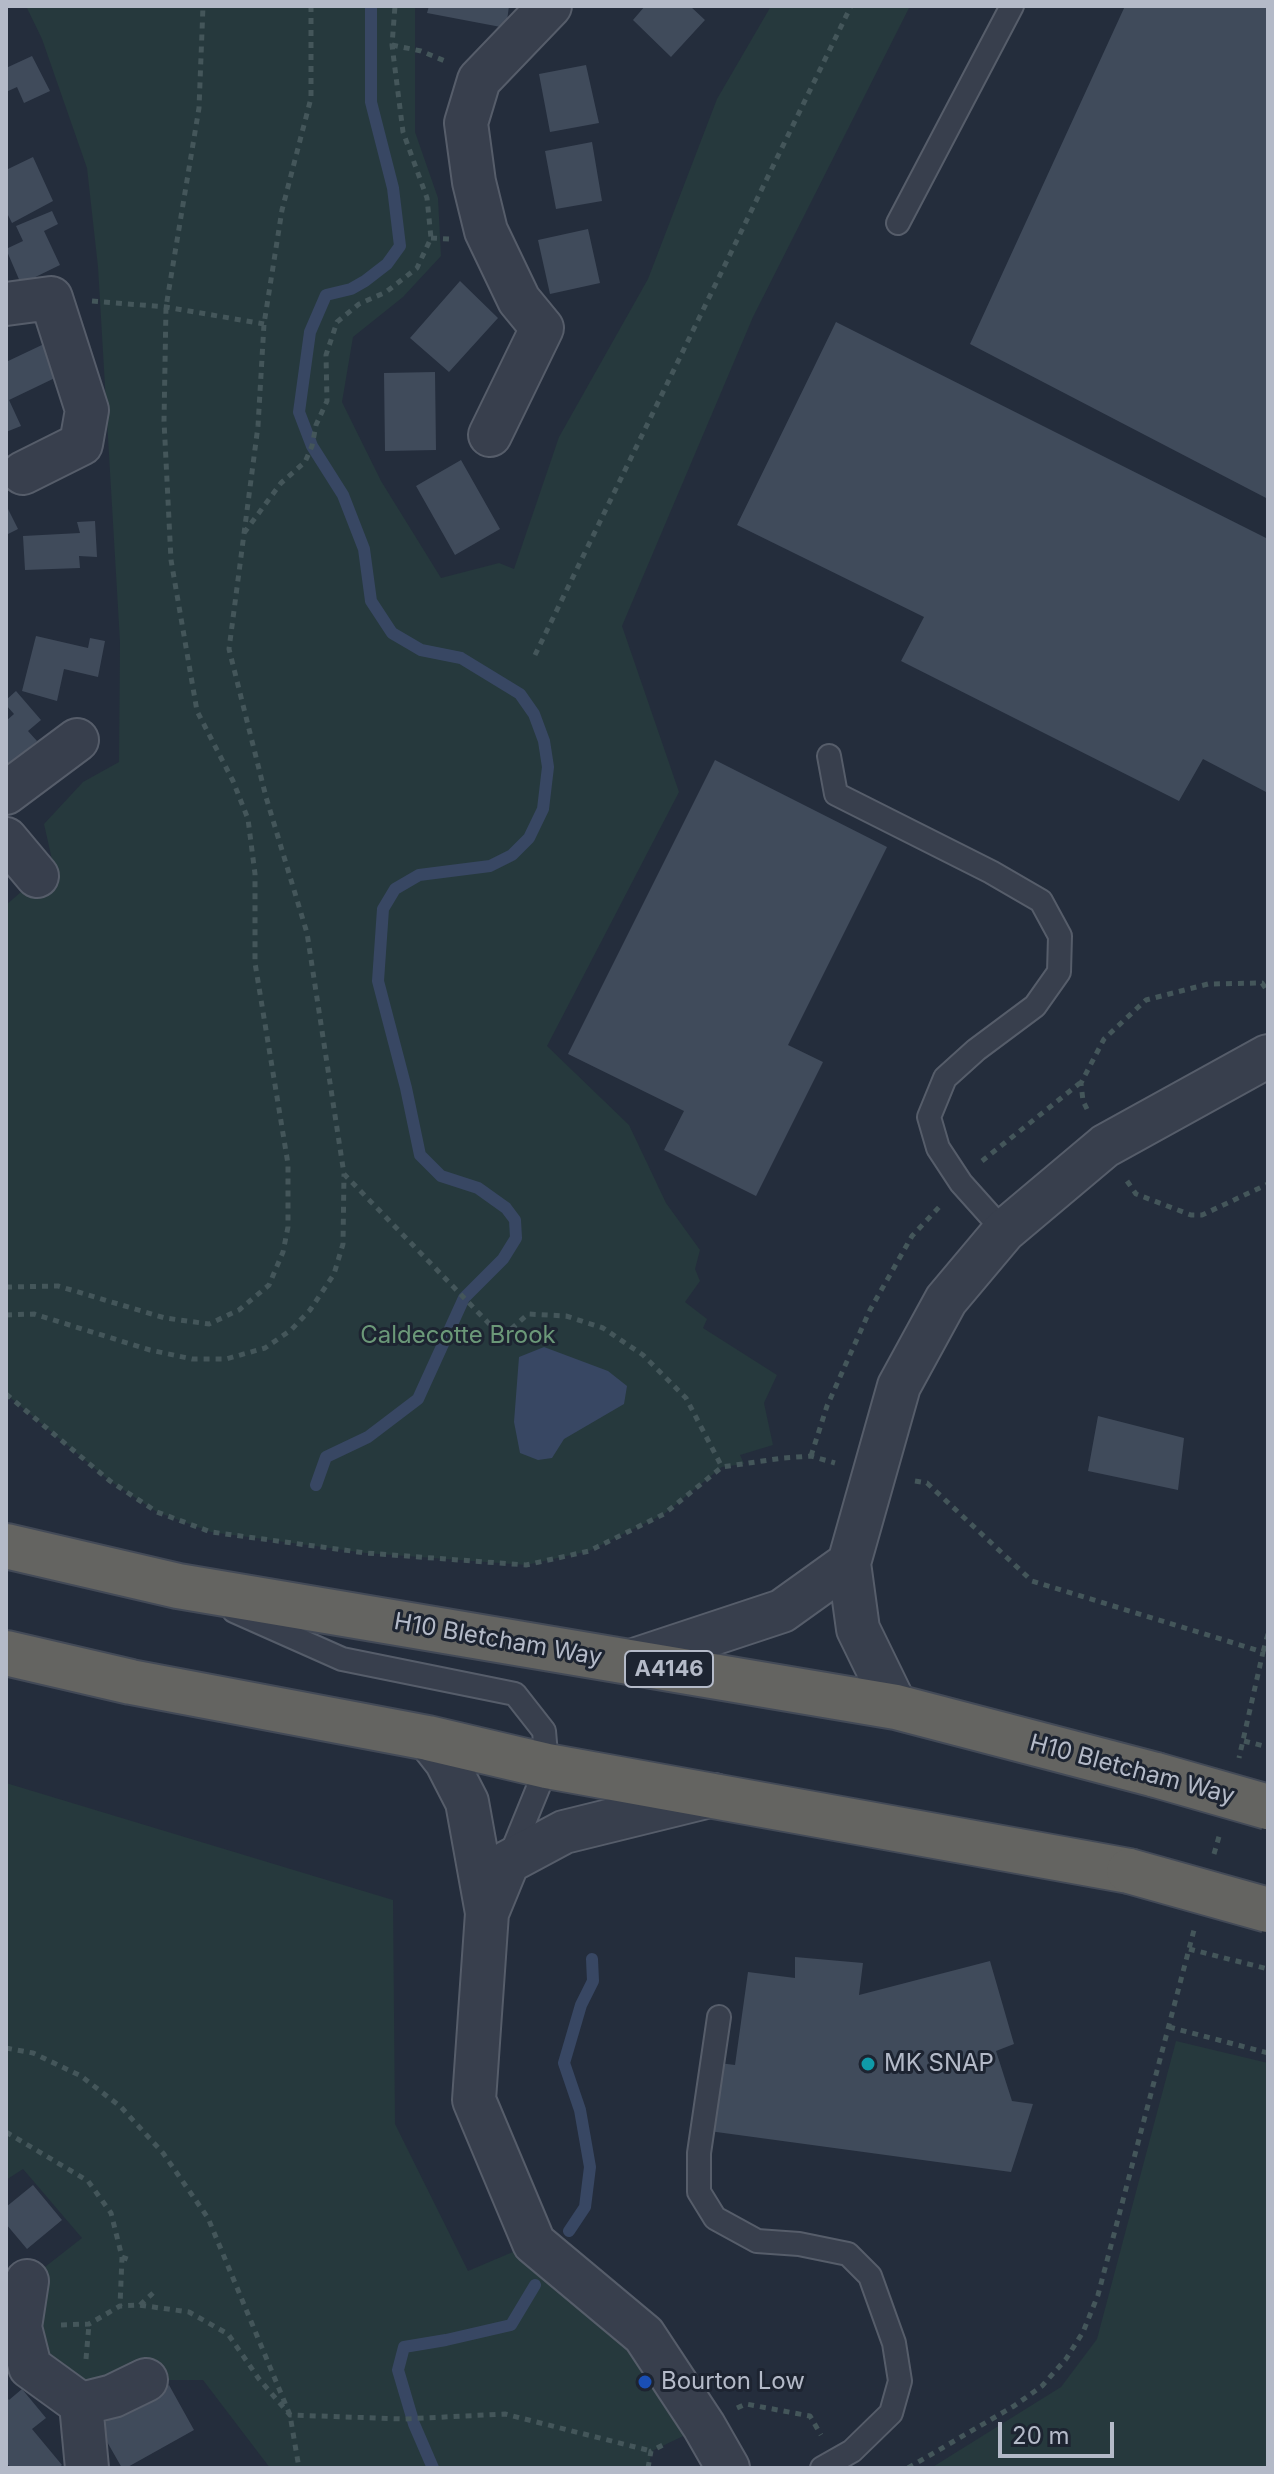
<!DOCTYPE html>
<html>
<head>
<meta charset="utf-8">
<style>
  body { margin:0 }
  #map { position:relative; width:1274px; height:2474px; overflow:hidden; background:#242d3c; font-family:Inter,sans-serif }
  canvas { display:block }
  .frame { position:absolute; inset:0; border:8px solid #b4bac8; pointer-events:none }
  .scale { position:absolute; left:998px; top:2422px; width:116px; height:36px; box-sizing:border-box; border:4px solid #b4bac8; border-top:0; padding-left:10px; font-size:24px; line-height:28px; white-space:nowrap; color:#b4bac8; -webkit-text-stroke:6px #1d2431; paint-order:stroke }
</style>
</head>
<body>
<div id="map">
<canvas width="1274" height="2474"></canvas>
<div class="frame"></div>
<div class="scale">20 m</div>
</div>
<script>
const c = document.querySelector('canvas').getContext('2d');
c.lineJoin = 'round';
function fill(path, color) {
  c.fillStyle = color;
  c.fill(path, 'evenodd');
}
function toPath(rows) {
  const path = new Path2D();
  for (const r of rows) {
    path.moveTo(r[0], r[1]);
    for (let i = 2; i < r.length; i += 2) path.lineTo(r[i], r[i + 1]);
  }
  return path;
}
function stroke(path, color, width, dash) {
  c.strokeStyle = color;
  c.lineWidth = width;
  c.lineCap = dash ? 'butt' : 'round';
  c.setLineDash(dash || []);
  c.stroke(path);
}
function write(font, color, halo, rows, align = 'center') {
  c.font = font + ' Inter,sans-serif';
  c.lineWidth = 6;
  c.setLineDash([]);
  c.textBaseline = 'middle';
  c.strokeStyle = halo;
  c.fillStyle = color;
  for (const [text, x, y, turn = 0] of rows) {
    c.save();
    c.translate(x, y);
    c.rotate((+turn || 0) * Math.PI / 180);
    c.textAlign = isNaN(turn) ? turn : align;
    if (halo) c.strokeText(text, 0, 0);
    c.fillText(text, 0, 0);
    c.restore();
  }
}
const green = toPath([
  [26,6,415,6,415,132,438,198,441,256,403,297,353,337,342,402,381,481,441,578,499,563,514,569,559,437,648,279,717,99,771,6,910,6,753,317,622,626,679,792,547,1046,629,1125,666,1203,700,1250,695,1269,700,1281,685,1302,707,1319,703,1328,777,1375,764,1403,773,1445,740,1455,744,1464,722,1467,664,1514,589,1551,526,1565,366,1553,211,1532,157,1512,110,1481,6,1394,6,905,53,864,44,824,83,782,119,762,120,642,98,267,87,168,42,39],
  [6,1783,393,1900,395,2124,468,2271,534,2243,704,2426,652,2451,648,2468,270,2468,203,2380,146,2380,113,2396,30,2367,27,2281,82,2238,23,2169,6,2180],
  [1176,2041,1268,2063,1268,2468,931,2468,1061,2387,1097,2339]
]);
const water = toPath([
  [544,1347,608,1371,627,1386,624,1404,564,1439,552,1458,538,1460,520,1453,514,1422,519,1357]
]);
const stream = toPath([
  [316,1485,326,1457,368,1437,418,1399,464,1298,503,1259,516,1238,515,1220,506,1208,478,1188,441,1176,420,1155,406,1088,378,981,383,909,395,889,419,875,490,866,512,855,529,838,543,809,548,767,544,741,534,714,520,694,461,658,421,650,392,633,371,601,364,549,343,495,312,446,299,412,310,332,326,295,351,289,365,281,387,264,400,246,393,188,371,102,371,6],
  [569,2231,585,2207,590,2167,580,2110,564,2063,581,2005,593,1981,592,1959],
  [433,2468,414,2424,398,2370,404,2347,446,2340,511,2325,535,2285]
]);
const building = toPath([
  [429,6,509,6,506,28,427,13],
  [645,6,690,6,705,20,671,57,633,20],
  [1125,6,1268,6,1268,499,970,344],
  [32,56,50,91,24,103,17,87,6,92,6,68],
  [586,65,599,123,550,132,539,74],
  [592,142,602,201,556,209,545,151],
  [33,157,53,201,12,223,6,211,6,170],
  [52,211,58,224,44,231,60,265,21,284,6,249,23,241,16,226],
  [588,229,600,283,550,294,538,240],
  [460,281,498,318,449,372,410,338],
  [836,322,1268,539,1268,793,1203,759,1179,801,901,661,924,617,737,525],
  [44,344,59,376,9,400,21,426,6,432,6,362],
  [435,372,436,450,385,451,384,373],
  [461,460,500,529,455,555,416,486],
  [6,505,18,529,6,535],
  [95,521,97,557,79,556,80,568,25,570,23,536,80,533,77,522],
  [36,636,88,648,90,638,105,641,98,677,64,669,57,701,22,691],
  [16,691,41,720,28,731,37,741,6,768,6,721,14,714,6,705,6,700],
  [715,760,887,847,788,1045,823,1062,756,1196,664,1150,684,1111,568,1054],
  [1098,1416,1184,1438,1178,1490,1088,1471],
  [795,1957,863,1963,859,1995,990,1961,1014,2044,996,2051,1012,2101,1033,2104,1011,2172,709,2131,719,2063,735,2065,748,1972,795,1978],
  [33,2185,62,2220,27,2249,6,2224,6,2207],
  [169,2385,194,2430,126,2468,122,2468,98,2426],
  [22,2389,46,2418,32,2429,62,2465,58,2468,11,2468,6,2462,6,2397,9,2400]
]);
const path = toPath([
  [311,6,311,98,282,210,264,324,258,426,229,649,266,797,307,933,344,1174,502,1337,528,1314,566,1316,603,1328,643,1355,686,1398,722,1467],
  [392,45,421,51,445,61],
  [431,238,449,239],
  [92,301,166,307,264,324],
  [244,533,281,483,305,462,312,446,316,425,327,401,326,355,337,322,359,304,386,292,417,268,431,238,427,198,403,132,392,45,395,6],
  [535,655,851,6],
  [1087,1109,1083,1101,1081,1083,1104,1039,1146,1000,1208,984,1262,983,1268,992],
  [982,1161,1080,1083],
  [1127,1181,1136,1194,1191,1215,1202,1215,1268,1184],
  [6,1287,58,1286,165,1318,209,1324,239,1310,269,1285,283,1252,288,1227,288,1164,255,963,255,874,248,819,233,781,197,711,171,560,164,421,166,307,199,108,203,6],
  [6,1315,34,1314,150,1350,192,1359,226,1359,265,1348,291,1330,310,1310,334,1274,343,1244,344,1174],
  [6,1394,110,1481,157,1512,211,1532,366,1553,526,1565,589,1551,664,1514,722,1467,783,1458,811,1456,835,1463],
  [811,1456,827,1406,870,1310,912,1236,942,1204],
  [915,1481,927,1483,1032,1581,1263,1652,1239,1758],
  [1268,1634,1263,1652,1268,1653],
  [1244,1741,1268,1747],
  [1214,1854,1220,1833],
  [1189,1949,1268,1969],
  [1169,2027,1268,2053],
  [6,2048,33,2053,81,2076,121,2107,163,2153,208,2218,290,2415,299,2468],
  [6,2132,88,2181,111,2213,122,2257,120,2306],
  [122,2257,133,2261],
  [140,2305,153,2293],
  [61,2325,89,2324,120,2306,139,2305,189,2312,228,2334,259,2379,290,2415,404,2419,505,2414,651,2451],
  [86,2359,89,2324],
  [737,2408,746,2404,810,2416,821,2435],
  [648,2468,651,2451,667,2443],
  [908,2468,1014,2406,1042,2386,1066,2359,1083,2332,1098,2295,1194,1930]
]);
const service = toPath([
  [898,223,1012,6],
  [829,756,836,794,991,872,1041,901,1060,936,1059,972,1035,1006,976,1050,945,1078,929,1117,938,1148,961,1183,1004,1231],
  [234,1611,342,1659,515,1694,544,1731,547,1766,509,1859],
  [719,2017,699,2153,699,2192,715,2218,757,2241,799,2244,848,2254,870,2276,894,2343,900,2381,891,2413,852,2451,822,2468]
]);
const minor = toPath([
  [6,304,51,298,87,410,81,444,23,473],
  [490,435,542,328,519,300,486,231,474,182,466,123,479,80,550,6],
  [6,793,77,740],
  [6,839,37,876],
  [628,1662,782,1611,849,1563],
  [896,1707,858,1629,849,1563,899,1386,946,1300,1004,1231,1105,1146,1268,1056],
  [428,1738,446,1761,467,1802,487,1913,474,2100,534,2243,644,2335,704,2426,728,2468],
  [487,1913,508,1862,564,1832,714,1795],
  [27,2281,20,2327,30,2367,81,2404,87,2468],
  [81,2404,113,2396,146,2380]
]);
const trunk = toPath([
  [6,1546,178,1586,896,1707,1156,1775],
  [6,1653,131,1682,428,1738,547,1766,1129,1871]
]);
const trunkBridge = toPath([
  [1156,1775,1268,1807],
  [1129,1871,1268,1910]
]);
const markers = [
  [868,2064,8,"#0f9aa8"],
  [645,2382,8,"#1a4fb4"]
];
const shields = [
  [669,1669,88]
];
const shieldNames = [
  ["A4146",669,1669]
];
const parkNames = [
  ["Caldecotte Brook",458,1336]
];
const streetNames = [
  ["H10 Bletcham Way",498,1640,10],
  ["H10 Bletcham Way",1132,1770,15]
];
const poiNames = [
  ["MK SNAP",884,2064],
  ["Bourton Low",661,2382]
];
fill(green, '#26393d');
fill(water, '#384763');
stroke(stream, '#384763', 12);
fill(building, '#404b5b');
stroke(service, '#565d6a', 26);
stroke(minor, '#565d6a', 46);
stroke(trunk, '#434a57', 48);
stroke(path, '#44565a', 5, [6, 6]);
stroke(service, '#383f4d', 22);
stroke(minor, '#383f4d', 42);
stroke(trunk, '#646461', 44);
stroke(trunkBridge, '#434a57', 48, []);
stroke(trunkBridge, '#646461', 44);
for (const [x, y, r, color] of markers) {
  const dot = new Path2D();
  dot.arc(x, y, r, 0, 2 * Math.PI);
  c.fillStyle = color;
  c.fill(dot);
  stroke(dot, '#1d2431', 3);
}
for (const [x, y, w] of shields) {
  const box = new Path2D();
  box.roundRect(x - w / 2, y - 18, w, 36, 6);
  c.fillStyle = '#1d2431';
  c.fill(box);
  stroke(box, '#b4bac8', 2);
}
write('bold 22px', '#b4bac8', null, shieldNames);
write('24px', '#6b9878', '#1d2431', parkNames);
write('24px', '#b4bac8', '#1d2431', streetNames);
write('24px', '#b4bac8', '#1d2431', poiNames, 'left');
</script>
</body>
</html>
